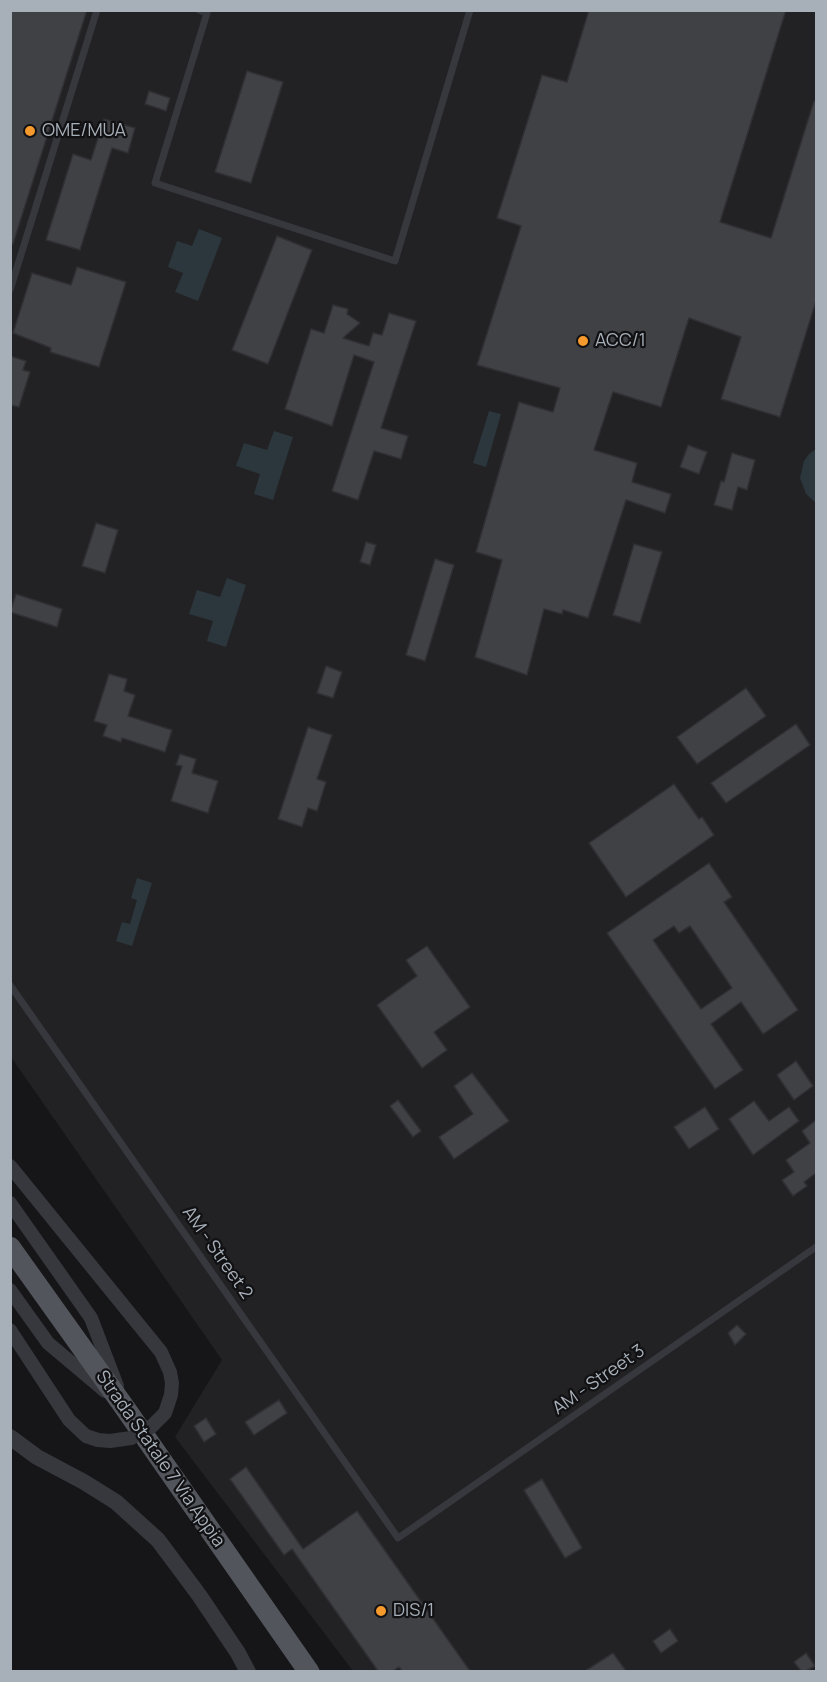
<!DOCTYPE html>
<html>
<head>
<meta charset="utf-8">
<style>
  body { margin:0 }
  #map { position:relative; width:827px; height:1682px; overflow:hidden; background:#161618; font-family:Manrope,sans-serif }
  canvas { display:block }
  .frame { position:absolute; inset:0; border:12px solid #a7afb8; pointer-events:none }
</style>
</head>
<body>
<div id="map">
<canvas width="827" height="1682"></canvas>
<div class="frame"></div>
</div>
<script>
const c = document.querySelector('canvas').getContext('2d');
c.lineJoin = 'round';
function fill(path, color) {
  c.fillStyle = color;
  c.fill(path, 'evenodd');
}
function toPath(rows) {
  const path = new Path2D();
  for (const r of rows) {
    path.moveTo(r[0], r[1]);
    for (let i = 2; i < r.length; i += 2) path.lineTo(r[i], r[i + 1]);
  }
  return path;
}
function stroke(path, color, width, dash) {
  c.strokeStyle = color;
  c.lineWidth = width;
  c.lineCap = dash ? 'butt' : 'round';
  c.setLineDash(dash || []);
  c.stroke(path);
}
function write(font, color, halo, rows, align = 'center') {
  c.font = font + ' Manrope,sans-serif';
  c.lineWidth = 4.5;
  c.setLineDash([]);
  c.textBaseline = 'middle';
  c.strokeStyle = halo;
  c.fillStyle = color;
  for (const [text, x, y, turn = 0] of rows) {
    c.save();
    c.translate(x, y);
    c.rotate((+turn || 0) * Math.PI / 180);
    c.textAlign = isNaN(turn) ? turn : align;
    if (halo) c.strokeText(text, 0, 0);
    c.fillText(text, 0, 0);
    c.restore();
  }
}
const built = toPath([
  [10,11,816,11,816,1671,353,1671,175,1437,222,1360,11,1057]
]);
const water = toPath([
  [199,229,222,238,198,301,175,292,183,273,168,267,177,241,192,246],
  [489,411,501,414,486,467,473,463],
  [274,431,293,437,273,500,254,494,260,474,236,466,244,443,267,450],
  [816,449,816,503,806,494,800,478,804,461,809,454],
  [227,578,246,585,226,647,207,641,213,621,189,614,197,590,220,597],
  [137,878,152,883,132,946,116,941,122,922,130,924,137,900,131,898]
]);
const building = toPath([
  [10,10,87,10,13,244,10,243,10,10],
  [589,10,786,10,720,222,771,238,814,101,816,102,816,301,780,417,721,399,741,337,689,318,661,407,613,392,594,450,637,463,632,482,671,494,665,513,626,500,588,618,563,610,562,614,544,609,527,675,475,657,502,560,476,552,519,402,553,412,560,388,477,365,521,226,497,218,542,75,567,82,589,10],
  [247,71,283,82,251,183,215,172,247,71],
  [149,91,170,98,166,111,145,104,149,91],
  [104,119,135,128,128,153,112,148,80,250,46,240,73,154,91,160,104,119],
  [277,236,312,250,268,364,232,350,277,236],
  [77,267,126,282,99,367,50,352,51,348,13,333,32,273,71,285,77,267],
  [333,305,348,309,347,314,360,323,343,338,369,346,373,333,382,335,389,313,416,321,381,428,408,436,401,459,374,451,358,500,332,491,374,362,354,355,332,426,285,409,311,329,324,333,333,305],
  [10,356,26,361,23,370,30,372,19,407,10,405,10,356],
  [688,445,707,452,699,474,680,467,688,445],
  [732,453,755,460,747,490,738,487,732,510,714,505,721,481,724,482,732,453],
  [96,523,118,530,105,573,82,566,96,523],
  [366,542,376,545,370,565,360,562,366,542],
  [634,544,662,552,640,623,613,615,634,544],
  [435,559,454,565,425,661,406,655,435,559],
  [16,594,62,609,57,627,10,612,16,594],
  [326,666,342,672,333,698,317,693,326,666],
  [109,674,127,679,124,691,135,695,128,716,172,730,165,752,122,738,121,742,103,736,107,725,94,721,109,674],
  [746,688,766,716,697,764,677,737,746,688],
  [796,724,810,745,726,803,711,783,796,724],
  [308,727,332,735,317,779,326,782,317,811,308,808,302,827,278,819,308,727],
  [180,754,196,759,192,773,218,781,208,813,171,801,182,766,176,765,180,754],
  [674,784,699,819,702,817,714,835,626,897,589,843,674,784],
  [709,863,732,897,724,902,798,1010,763,1034,741,1002,711,1024,743,1070,715,1089,607,933,709,863],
  [674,926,679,933,690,926,732,988,701,1009,653,940,674,926],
  [427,946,470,1007,434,1032,447,1050,422,1068,377,1005,417,976,406,960,427,946],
  [796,1061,813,1086,794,1100,777,1075,796,1061],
  [472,1073,509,1121,454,1159,439,1137,473,1114,454,1086,472,1073],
  [398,1100,421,1131,413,1137,390,1106,398,1100],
  [754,1101,769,1121,789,1107,799,1121,753,1155,729,1119,754,1101],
  [705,1107,719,1129,689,1149,674,1127,705,1107],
  [816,1120,816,1173,804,1182,807,1186,793,1196,782,1180,794,1172,786,1160,810,1143,802,1131,816,1120],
  [737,1325,746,1334,735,1345,728,1333,737,1325],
  [279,1400,287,1413,254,1435,245,1422,279,1400],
  [206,1418,216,1434,204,1442,194,1426,206,1418],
  [246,1467,303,1549,357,1511,470,1671,402,1671,399,1667,393,1671,378,1671,292,1549,284,1555,230,1479,246,1467],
  [542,1479,582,1548,565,1558,524,1490,542,1479],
  [670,1629,678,1641,661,1653,653,1641,670,1629],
  [613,1653,626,1671,585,1671,613,1653],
  [806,1653,815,1666,806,1671,801,1671,794,1662,806,1653]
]);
const service = toPath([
  [199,10,207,13,155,183,395,261,470,10],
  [10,290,97,10],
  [10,985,398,1538,816,1247]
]);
const minor = toPath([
  [10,1203,91,1318,117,1386],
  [10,1290,48,1343,105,1391]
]);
const tertiary = toPath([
  [10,1437,37,1457,84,1482,116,1502,158,1540,199,1595,238,1653,248,1672]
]);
const primary = toPath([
  [10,1247,125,1408,309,1672]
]);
const minorBridge = toPath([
  [10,1166,161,1352,170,1372,172,1383,171,1395,165,1413,151,1427,131,1438,110,1441,98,1440,86,1436,69,1420,10,1330]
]);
const markers = [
  [30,131,6,"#f79a2e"],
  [583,341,6,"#f79a2e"],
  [381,1611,6,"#f79a2e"]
];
const poiNames = [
  ["OME/MUA",42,131],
  ["ACC/1",595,341],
  ["DIS/1",393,1611]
];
const streetNames = [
  ["AM - Street 2",217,1253,55],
  ["AM - Street 3",599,1380,-35],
  ["Strada Statale 7 Via Appia",160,1459,55]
];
fill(built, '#222225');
fill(water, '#2b373c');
fill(building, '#404145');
stroke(building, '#303034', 1.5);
stroke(service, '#36383d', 7);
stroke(minor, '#36383d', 14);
stroke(tertiary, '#36383d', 16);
stroke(primary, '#52565c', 21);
stroke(minorBridge, '#36383d', 14);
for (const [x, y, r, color] of markers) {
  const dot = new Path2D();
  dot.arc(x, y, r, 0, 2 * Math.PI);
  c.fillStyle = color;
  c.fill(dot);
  stroke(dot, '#111113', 2);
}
write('18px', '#a7afb8', '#111113', poiNames, 'left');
write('18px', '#a7afb8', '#111113', streetNames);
</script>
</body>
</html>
